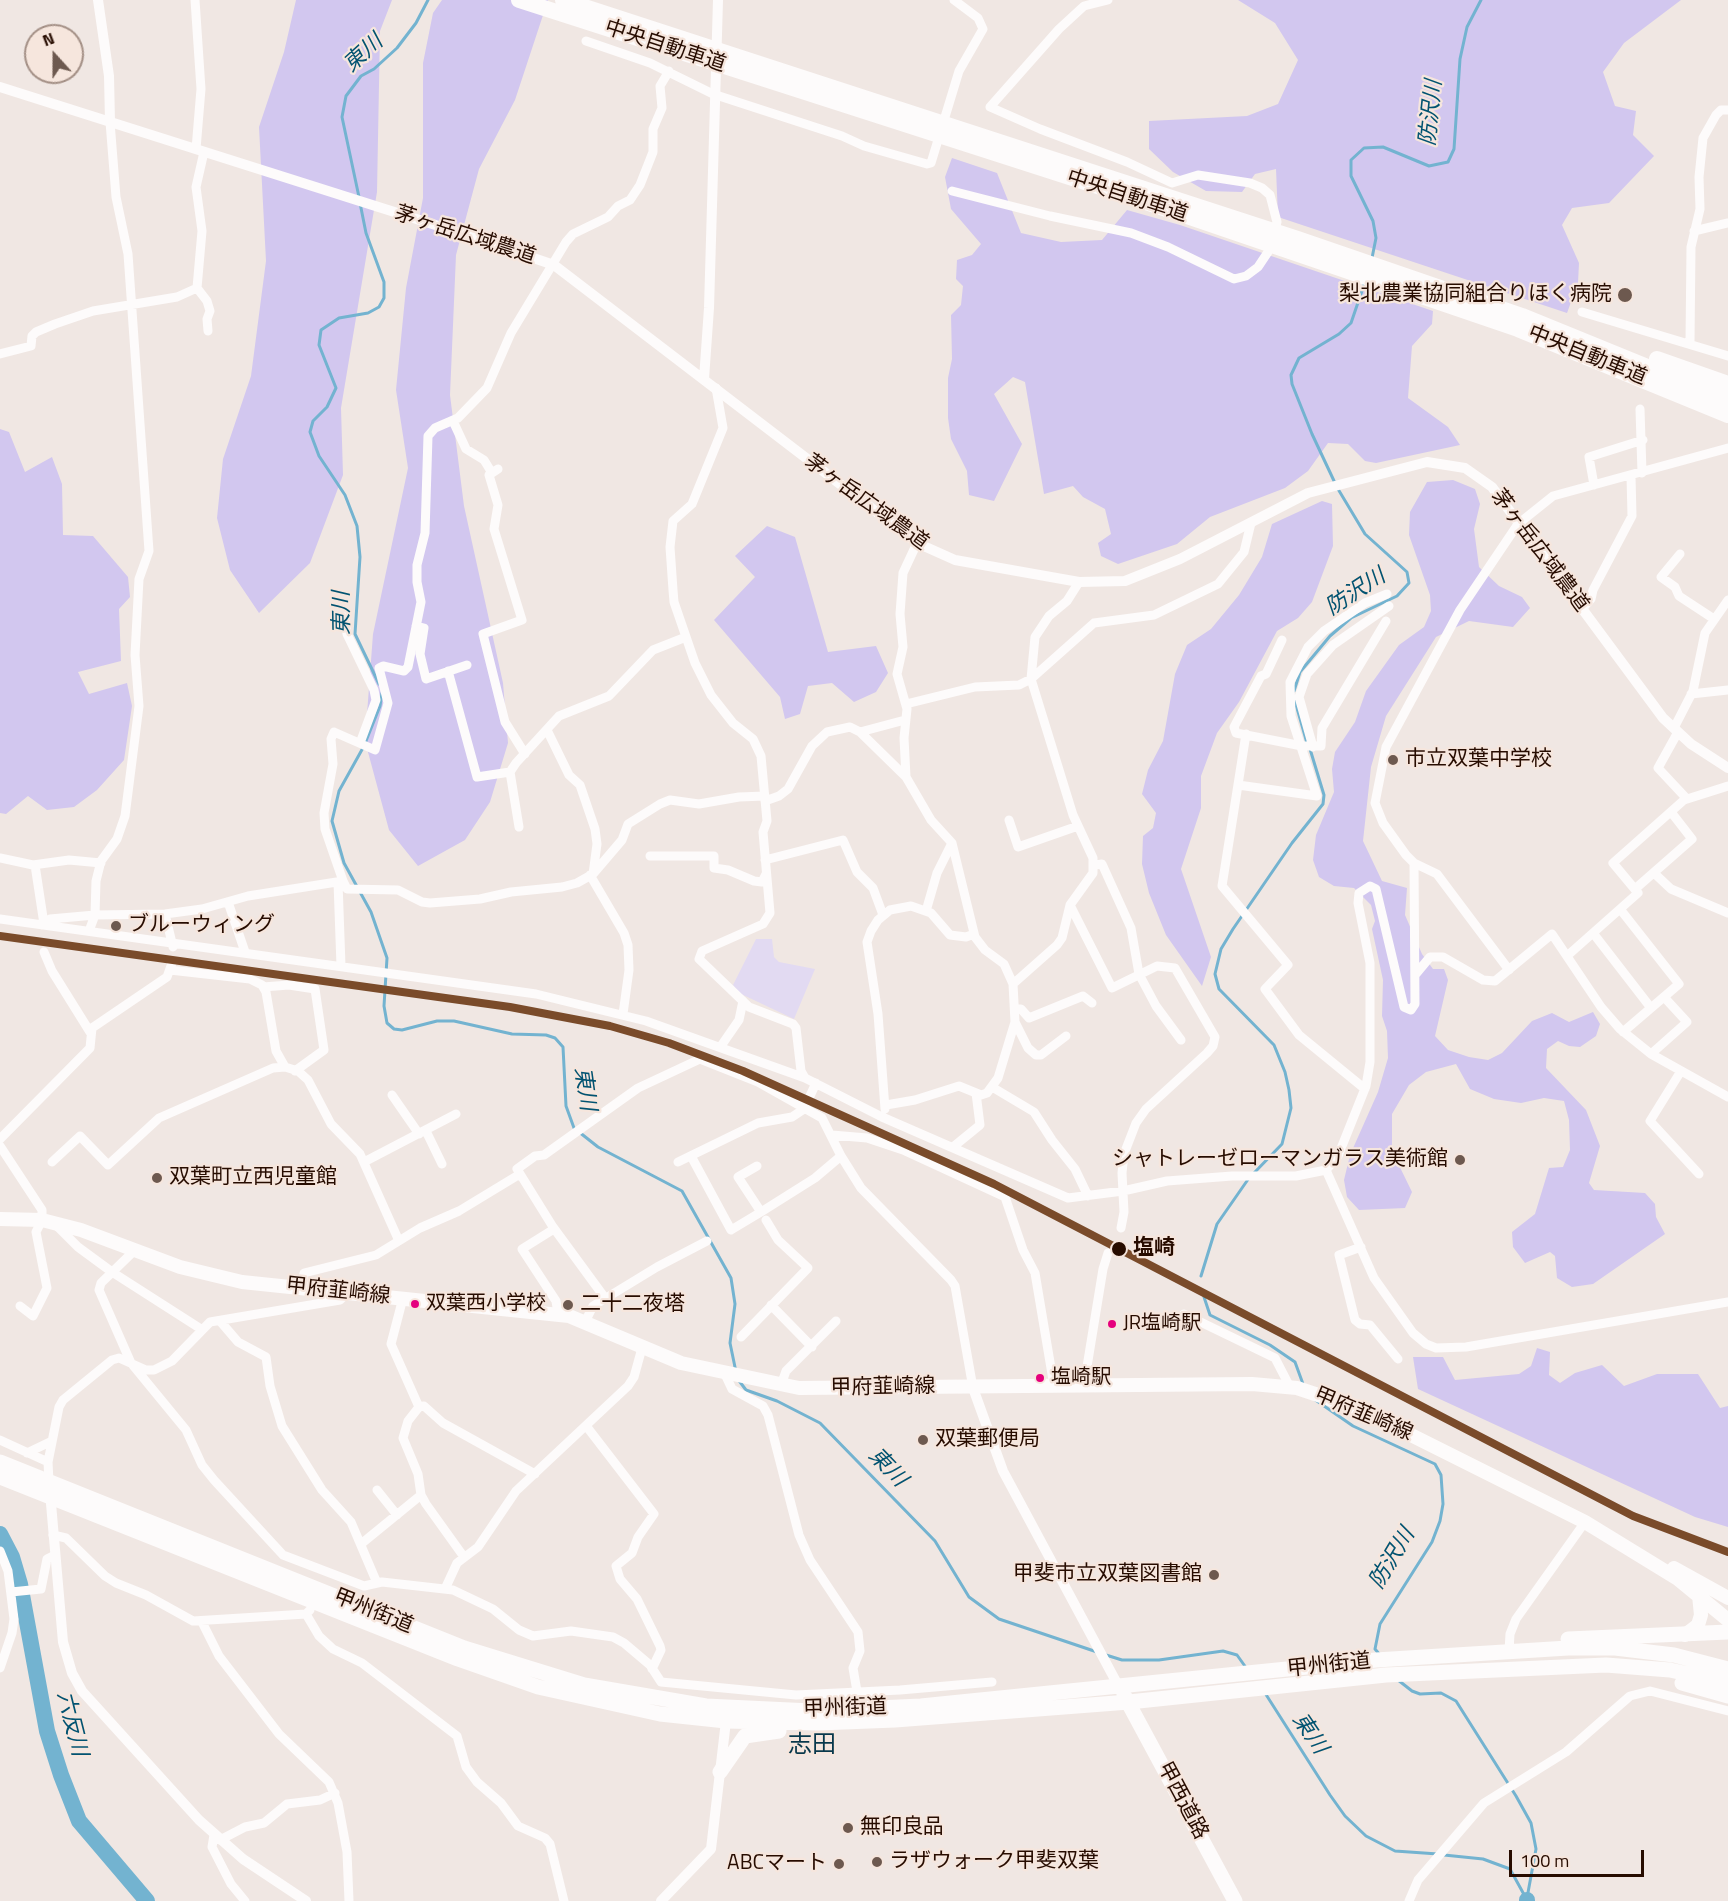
<!DOCTYPE html>
<html>
<head>
<meta charset="utf-8">
<style>
  body { margin:0 }
  #map { position:relative; width:1728px; height:1901px; overflow:hidden; background:#f0e7e3; font-family:"Titillium Web",sans-serif }
  canvas { display:block }
  .north { position:absolute; left:24px; top:24px; width:60px; height:60px; box-sizing:border-box; background:#f6e6dd; border:2px solid #a38f85; border-radius:50%; rotate:339deg; font-size:16px; font-weight:700; line-height:24px; text-align:center; color:#270c00 }
  .north::after { content:''; display:block; margin:auto; width:21px; height:27px; background:#6d594f; clip-path:polygon(50% 0,100% 100%,50% 72%,0 100%) }
  .scale { position:absolute; left:1509px; top:1850px; width:135px; height:27px; box-sizing:border-box; border:3px solid #270c00; border-top:0; padding-left:8px; font-size:18px; line-height:21px; white-space:nowrap; color:#270c00; -webkit-text-stroke:4px #f6e6dd; paint-order:stroke }
</style>
</head>
<body>
<div id="map">
<canvas width="1728" height="1901"></canvas>
<div class="north">N</div>
<div class="scale">100 m</div>
</div>
<script>
const c = document.querySelector('canvas').getContext('2d');
c.lineJoin = 'round';
function fill(path, color) {
  c.fillStyle = color;
  c.fill(path, 'evenodd');
}
function toPath(rows) {
  const path = new Path2D();
  for (const r of rows) {
    path.moveTo(r[0], r[1]);
    for (let i = 2; i < r.length; i += 2) path.lineTo(r[i], r[i + 1]);
  }
  return path;
}
function stroke(path, color, width, dash) {
  c.strokeStyle = color;
  c.lineWidth = width;
  c.lineCap = dash ? 'butt' : 'round';
  c.setLineDash(dash || []);
  c.stroke(path);
}
function write(font, color, halo, rows, align = 'center') {
  c.font = font + ' "Titillium Web","Noto Sans JP",sans-serif';
  c.lineWidth = 4.5;
  c.setLineDash([]);
  c.textBaseline = 'middle';
  c.strokeStyle = halo;
  c.fillStyle = color;
  for (const [text, x, y, turn = 0] of rows) {
    c.save();
    c.translate(x, y);
    c.rotate((+turn || 0) * Math.PI / 180);
    c.textAlign = isNaN(turn) ? turn : align;
    if (halo) c.strokeText(text, 0, 0);
    c.fillText(text, 0, 0);
    c.restore();
  }
}
const green = toPath([
  [756,939,772,939,774,957,779,962,815,969,794,1019,739,993,733,985]
]);
const forest = toPath([
  [296,0,392,0,380,31,377,192,341,408,343,475,310,563,259,613,230,570,217,518,223,459,251,376,266,261,259,127,284,52],
  [442,0,548,0,515,100,479,169,456,255,450,395,464,506,503,683,508,743,490,802,465,840,418,866,389,830,365,741,373,634,408,468,396,390,406,288,423,198,423,63,433,13],
  [1238,0,1681,0,1624,43,1603,72,1615,106,1636,111,1633,135,1654,156,1609,203,1572,208,1562,225,1579,263,1578,283,1567,313,1278,217,1276,169,1255,174,1242,192,1206,191,1173,172,1149,149,1149,121,1247,116,1278,104,1298,60,1275,23],
  [952,158,997,173,1021,233,1061,242,1102,240,1127,210,1180,225,1433,311,1432,324,1412,346,1408,398,1448,427,1460,445,1376,463,1365,461,1348,444,1328,443,1308,471,1285,488,1210,517,1177,544,1118,564,1101,556,1098,543,1111,534,1105,509,1083,497,1073,486,1044,494,1025,382,1013,377,994,394,1022,444,994,501,969,495,967,471,951,439,948,418,948,378,952,359,951,315,961,305,963,286,956,279,957,260,972,255,981,244,951,209,945,177],
  [0,429,9,432,25,472,52,457,62,484,63,535,93,536,128,577,130,597,119,609,121,661,78,672,89,694,127,683,132,706,124,760,97,790,74,807,47,810,28,796,6,814,0,813],
  [1453,480,1475,489,1480,504,1474,529,1479,567,1499,586,1522,597,1530,608,1513,627,1469,621,1436,637,1386,716,1371,767,1363,841,1382,881,1407,888,1405,915,1422,954,1433,969,1444,969,1448,980,1435,1036,1448,1050,1469,1057,1488,1060,1502,1053,1532,1021,1552,1013,1569,1022,1593,1012,1600,1024,1596,1036,1580,1047,1569,1046,1558,1041,1547,1049,1546,1068,1586,1110,1600,1146,1589,1183,1594,1190,1645,1193,1655,1204,1656,1217,1665,1234,1593,1284,1572,1287,1557,1278,1555,1256,1550,1252,1525,1263,1513,1247,1512,1232,1535,1214,1549,1168,1563,1167,1570,1150,1569,1120,1564,1101,1544,1098,1521,1103,1494,1099,1470,1089,1456,1064,1426,1072,1409,1085,1392,1114,1392,1151,1412,1192,1405,1208,1359,1210,1347,1197,1344,1180,1350,1155,1378,1092,1388,1058,1387,1031,1382,1016,1383,980,1372,929,1375,921,1371,905,1354,888,1334,886,1319,877,1313,860,1316,835,1334,792,1332,769,1335,752,1355,722,1366,691,1399,645,1424,627,1431,611,1430,595,1409,535,1410,512,1427,482],
  [1322,501,1332,504,1333,546,1312,602,1298,618,1277,631,1239,702,1217,733,1201,776,1201,808,1181,869,1211,957,1202,986,1166,935,1149,893,1142,864,1143,836,1153,828,1156,813,1142,794,1148,770,1163,741,1175,674,1187,645,1211,629,1239,595,1262,557,1272,524],
  [767,526,795,537,828,652,876,646,888,673,876,692,854,702,832,683,808,686,800,714,785,719,780,697,714,620,755,577,735,556],
  [1537,1348,1550,1352,1549,1375,1560,1383,1575,1373,1602,1365,1624,1386,1657,1374,1698,1374,1720,1408,1728,1406,1728,1527,1695,1517,1418,1389,1413,1357,1443,1357,1455,1380,1519,1374,1531,1366]
]);
const stream = toPath([
  [359,197,342,117,346,96,361,76,374,69,397,48,416,23,428,0],
  [360,203,366,233,384,282,384,298,379,307,368,313,339,318,321,330,319,345,336,388,327,407,313,421,310,432,319,456,345,495,357,526,360,557,355,634,379,684],
  [1372,258,1376,238,1373,221,1351,176,1351,160,1364,148,1383,147,1429,166,1448,162,1454,149,1460,59,1467,27,1481,0],
  [1335,483,1312,434,1292,384,1291,375,1299,358,1339,334,1351,323,1365,282],
  [1294,691,1300,672,1330,636,1351,618,1397,596,1409,583,1407,572,1365,534,1338,489],
  [382,693,380,706,364,746,339,791,332,821,344,863,371,912,387,958,384,1006,387,1023,394,1029,402,1030,437,1021,454,1021,512,1034,546,1035,555,1038,563,1047,566,1106,574,1128,598,1147,682,1191,731,1278,735,1304,730,1343,736,1372],
  [1295,701,1307,743],
  [1254,1173,1282,1144,1291,1108,1289,1090,1285,1072,1274,1045,1219,989,1215,974,1221,949,1233,929,1292,843,1323,804,1324,795,1310,749],
  [1201,1276,1217,1224,1249,1178],
  [1204,1297,1210,1315,1270,1345,1295,1362,1303,1384],
  [737,1378,746,1390,777,1401,820,1423,935,1541,969,1597,999,1619,1097,1652],
  [1314,1399,1353,1426,1435,1464,1441,1475,1443,1504,1440,1521,1432,1542,1380,1624,1375,1649,1380,1655],
  [1106,1655,1122,1660,1159,1660,1223,1651,1237,1655,1247,1669],
  [1398,1680,1412,1691,1420,1694,1441,1693,1456,1701,1516,1796,1531,1823,1536,1849,1527,1898],
  [1265,1693,1330,1795,1345,1816,1366,1836,1395,1851,1438,1854],
  [1444,1855,1483,1859,1510,1869,1527,1900]
]);
const river = toPath([
  [0,1534,12,1557,20,1584,47,1731,61,1775,79,1821,147,1901],
  [1527,1901,1527,1900]
]);
const minor = toPath([
  [195,0,201,89,196,149],
  [586,41,650,63,713,94,842,136,864,146,927,164,931,163,959,71,983,29,978,18,954,0],
  [204,152,196,187,202,231,197,288,207,301,210,311,207,319,208,331],
  [952,191,1050,216,1131,233,1168,247,1234,279,1246,276,1258,267,1268,252,1277,222,1270,195,1262,188,1250,183,1198,175,1172,183,1127,162,1040,129,990,107,1059,29,1084,6,1108,0],
  [1694,231,1728,223],
  [1582,312,1728,356],
  [1690,342,1691,247,1700,209,1699,177,1703,138,1716,115,1721,110,1728,110],
  [0,354,31,346,32,336,36,332,55,324,93,311,177,297,197,288],
  [716,388,723,428,692,504,673,521,670,547,673,590,674,602,695,663,711,695,733,723,753,739,761,756,767,821,763,832,770,913,763,924,702,951,699,959,749,1007,793,1024,796,1028,801,1071,805,1078,882,1117,1068,1198,1123,1191,1167,1181,1232,1176,1296,1176,1326,1170,1338,1156,1366,1086,1370,1062,1370,963,1358,903,1359,893,1370,886,1376,889,1404,1007,1411,1010,1415,1004,1414,863],
  [1640,409,1642,473],
  [453,421,466,449,484,460,492,473],
  [498,469,489,475,498,505,494,529,522,620,483,634,505,722,525,754],
  [1594,485,1589,457,1643,440],
  [917,543,903,573,900,614,903,647,897,674,907,709,904,738,906,777,931,820,952,843,975,937,985,950,1004,964,1013,984],
  [1680,554,1661,577,1675,587,1679,596,1714,619],
  [1582,609,1591,599,1593,590,1632,516,1631,476],
  [345,617,347,634,374,690,376,700,360,743],
  [416,626,424,628,420,654,426,679,467,665],
  [1282,640,1266,674,1261,676,1234,727,1236,733,1302,746,1321,746,1322,728,1386,621],
  [448,671,477,777,510,772],
  [1691,694,1728,690],
  [906,704,975,687,1019,685,1031,679,1094,623,1154,615,1218,584,1244,552,1251,523],
  [1674,728,1693,691,1705,633,1728,600],
  [547,730,569,775,580,785,595,829,597,844,593,874],
  [860,732,906,777],
  [1678,732,1658,768,1687,799],
  [1246,734,1222,886,1288,965,1265,989,1299,1035,1365,1089],
  [1313,747,1299,697,1307,674,1333,645,1389,606],
  [1238,785,1317,796,1291,716,1290,682,1308,647,1324,631,1365,603,1387,594],
  [765,801,779,796,788,789,812,746,827,732,850,727,860,732,905,720],
  [1009,820,1018,847,1078,826],
  [519,827,510,772,516,763,559,716,609,696,653,650,686,637],
  [650,856,714,856,714,868,728,870,754,881,762,882,766,874],
  [0,858,33,865,69,860,101,863],
  [765,860,843,840,857,872,873,888,883,915],
  [35,865,44,924],
  [1095,865,1102,864,1131,928,1139,974,1156,1006,1181,1040],
  [1654,873,1671,889,1728,913],
  [590,875,624,933,628,945,629,970,623,1014],
  [343,881,325,829,324,813,333,764,331,739,334,732,375,750,388,703,379,668,383,666,404,671,408,667,421,602,417,582,417,565,425,533,428,436,435,428,458,418,487,388,511,333,566,242,573,234,608,217,618,206,630,200,640,185,653,152,653,129,662,108,660,86,669,71],
  [338,882,341,966],
  [1635,889,1692,839,1671,812],
  [228,902,245,952],
  [1070,905,1112,988,1157,966,1175,968,1215,1037,1213,1046,1207,1053,1146,1109,1136,1123,1124,1154,1122,1173,1124,1212,1121,1228],
  [1620,909,1679,984,1623,1032],
  [926,911,937,873,952,843],
  [165,914,173,947],
  [0,919,536,994,646,1021,805,1078],
  [42,925,50,919,95,915,165,914,202,909,248,896,343,881,347,889,398,890,422,902,430,903,480,899,511,892,562,887,577,883,593,874,622,840,628,824,660,804,670,800,699,804,739,797,765,796],
  [89,931,95,915,96,881,101,861,117,839,125,816,139,706,135,655,139,579,149,551,128,254,116,197,110,122],
  [1593,933,1651,1008],
  [44,952,52,971,90,1032],
  [1567,956,1638,893,1613,863,1684,800,1728,786],
  [170,970,250,979,262,985,266,992,276,1051,285,1067],
  [1509,970,1437,874,1414,863,1406,855,1383,823,1375,803,1386,747,1460,610,1518,524,1553,496,1728,448],
  [1415,975,1430,957,1443,957,1483,980,1495,981,1552,934,1601,1007,1620,1029,1651,1054,1728,1097],
  [263,987,289,985,315,989,324,1050,295,1071],
  [1016,1009,1021,1009,1029,1018,1083,996,1092,1003],
  [1015,1022,1028,1048,1036,1055,1041,1055,1066,1036],
  [721,1046,739,1020,743,1001],
  [1651,1054,1687,1022,1664,997],
  [1681,1071,1650,1121,1699,1174],
  [992,1087,1034,1112,1052,1140,1075,1169,1088,1196],
  [392,1095,419,1134],
  [886,1105,915,1100,959,1086,981,1095,987,1093,998,1078,1015,1022,1013,984,1057,945,1062,938,1070,905,1093,873,1093,858,1073,815,1031,679,1035,637,1049,616,1067,601,1079,582],
  [885,1109,878,1014,867,942,871,931,878,920,890,910,911,906,931,913,950,935,966,937,974,934],
  [426,1131,442,1164],
  [832,1135,867,1138,903,1150,1005,1197,1023,1250,1035,1273,1054,1386],
  [0,1139,90,1048,92,1028,167,977,172,963],
  [0,1146,42,1210,42,1220,36,1232,47,1288,33,1316,20,1306],
  [953,1147,980,1125,976,1093],
  [691,1156,731,1230,761,1212],
  [52,1162,80,1136,108,1165,159,1118,273,1068,285,1067,298,1071,308,1080,331,1124,360,1154,399,1241],
  [364,1162,456,1114],
  [678,1162,758,1123,792,1117,804,1109,816,1083],
  [757,1166,738,1177,761,1212,815,1178,841,1156],
  [1326,1170,1374,1278,1413,1333,1426,1344,1436,1348,1466,1347,1728,1302],
  [55,1224,78,1247,112,1272,201,1329],
  [554,1229,522,1249,556,1301,558,1314],
  [1361,1247,1339,1255,1355,1320,1360,1324,1370,1325,1398,1359],
  [135,1250,101,1283,99,1290,131,1363,186,1430,202,1465,214,1480,283,1555,364,1586,382,1582,453,1590,493,1609,519,1630,533,1636,571,1631,613,1637,624,1643,650,1665,661,1682,796,1695,900,1690,992,1682],
  [301,1289,304,1273,376,1255,420,1228,459,1211,520,1174],
  [403,1298,391,1344,419,1407,408,1421,403,1438,418,1474,421,1495,426,1504,464,1557],
  [605,1298,553,1227,517,1169,535,1156,544,1155,638,1088,700,1059,758,1082,822,1118,841,1156,861,1188,951,1280,955,1286,973,1388],
  [771,1305,812,1347],
  [1184,1314,1275,1358,1290,1387],
  [220,1321,238,1342,266,1357,270,1386,282,1426,322,1490,351,1522,377,1583],
  [585,1322,593,1306,657,1267,707,1241],
  [741,1337,808,1268,778,1240,766,1220],
  [724,1372,732,1389,763,1406,768,1415,799,1535,810,1560,858,1632,860,1651,853,1668,860,1709],
  [781,1385,786,1371,836,1321],
  [1084,1385,1103,1269,1108,1253],
  [419,1407,424,1406,443,1423,535,1474],
  [587,1427,654,1514,638,1537,632,1553,616,1566,620,1579,637,1599,660,1646,661,1650,652,1669],
  [0,1440,48,1462],
  [27,1453,52,1441],
  [49,1482,48,1462,59,1407,63,1400,112,1360,119,1358,146,1370,154,1370,172,1361,210,1322,340,1300,347,1293],
  [377,1490,397,1515],
  [53,1535,66,1538,105,1576,116,1583,146,1595,193,1621,306,1614,310,1610],
  [361,1544,421,1495],
  [0,1551,8,1571,14,1619,12,1633,0,1668],
  [445,1589,457,1563,478,1547,516,1491,628,1386,634,1377,642,1348],
  [11,1592,41,1589,47,1559,55,1555],
  [306,1614,319,1636,333,1649,362,1663,457,1736,466,1767,477,1782,501,1803,518,1826,545,1838,550,1844,564,1901],
  [202,1622,219,1656,279,1734,329,1782,338,1803,347,1852,349,1901],
  [1509,1651,1510,1634,1516,1619,1585,1522],
  [214,1835,212,1847,231,1884,245,1901],
  [220,1840,245,1827,264,1823,287,1804,320,1800,335,1793],
  [1409,1901,1418,1880,1484,1803,1566,1752,1630,1696,1650,1691,1728,1711]
]);
const tertiary = toPath([
  [98,0,109,76,110,122],
  [0,87,448,229,554,265,917,543,955,560,1079,582,1125,581,1180,559,1308,493,1427,462,1465,468,1492,487,1663,718,1691,744,1728,768],
  [704,379,709,308,718,0],
  [973,1388,1003,1471,1119,1687],
  [50,1492,63,1642,72,1673,82,1691,199,1820,243,1859,306,1901],
  [661,1901,711,1849,726,1721]
]);
const primary = toPath([
  [0,1219,42,1220,81,1230,180,1267,242,1282,569,1316,681,1363,799,1388,1252,1384,1297,1388,1357,1408,1585,1522,1678,1579,1728,1620],
  [1674,1568,1728,1598],
  [1685,1635,1698,1625,1701,1615,1699,1595]
]);
const trunk = toPath([
  [0,1462,464,1648,584,1685,706,1706,811,1711,921,1706,1376,1660,1568,1648,1615,1648,1674,1655,1728,1669],
  [0,1477,458,1659,538,1687,660,1714,726,1721,818,1723,895,1720,1129,1702,1386,1675,1606,1665,1670,1670,1728,1683],
  [1568,1639,1728,1632],
  [1682,1683,1728,1696],
  [1124,1695,1235,1901],
  [720,1772,745,1736,779,1731]
]);
const motorway = toPath([
  [519,0,1125,195,1518,329,1728,415],
  [563,0,1298,239,1522,316,1728,400],
  [1657,359,1728,384]
]);
const rail1 = toPath([
  [0,936,510,1007,610,1026,669,1043,743,1071,994,1184,1633,1516,1728,1552]
]);
const markers = [
  [1625,295,8,"#6d594f"],
  [1393,760,6,"#6d594f"],
  [116,926,6,"#6d594f"],
  [1460,1160,6,"#6d594f"],
  [157,1178,6,"#6d594f"],
  [1119,1249,8,"#270c00"],
  [415,1304,5,"#e5007d"],
  [568,1305,6,"#6d594f"],
  [1112,1324,5,"#e5007d"],
  [1040,1378,5,"#e5007d"],
  [923,1440,6,"#6d594f"],
  [1214,1575,6,"#6d594f"],
  [848,1828,6,"#6d594f"],
  [877,1862,6,"#6d594f"],
  [839,1864,6,"#6d594f"]
];
const busNames = [
  ["双葉西小学校",426,1304],
  ["JR塩崎駅",1123,1324],
  ["塩崎駅",1051,1378]
];
const streetNames = [
  ["中央自動車道",665,47,18],
  ["中央自動車道",1127,197,18],
  ["茅ヶ岳広域農道",465,236,18],
  ["中央自動車道",1587,356,22],
  ["茅ヶ岳広域農道",866,503,36],
  ["茅ヶ岳広域農道",1539,551,53],
  ["甲府韮崎線",338,1292,6],
  ["甲府韮崎線",883,1388,-1],
  ["甲府韮崎線",1363,1415,23],
  ["甲州街道",373,1612,22],
  ["甲州街道",1329,1666,-6],
  ["甲州街道",845,1709,-2],
  ["甲西道路",1182,1801,62]
];
const poiNames = [
  ["梨北農業協同組合りほく病院",1612,295,"right"],
  ["市立双葉中学校",1405,760],
  ["ブルーウィング",128,926],
  ["シャトレーゼローマンガラス美術館",1448,1160,"right"],
  ["双葉町立西児童館",169,1178],
  ["二十二夜塔",580,1305],
  ["双葉郵便局",935,1440],
  ["甲斐市立双葉図書館",1202,1575,"right"],
  ["無印良品",860,1828],
  ["ラザウォーク甲斐双葉",889,1862],
  ["ABCマート",827,1864,"right"]
];
const stopNames = [
  ["塩崎",1133,1249]
];
const waterNames = [
  ["東川",364,54,-42],
  ["防沢川",1432,113,-84],
  ["防沢川",1356,593,-33],
  ["東川",343,613,-91],
  ["東川",584,1089,82],
  ["東川",887,1468,46],
  ["防沢川",1393,1559,-59],
  ["六反川",71,1724,76],
  ["東川",1309,1734,56]
];
const quarterNames = [
  ["志田",812,1746]
];
fill(green, '#e2daf2');
fill(forest, '#d2c7ef');
stroke(stream, '#73b3d0', 3);
stroke(river, '#73b3d0', 16);
stroke(minor, '#fdfbfb', 9);
stroke(tertiary, '#fdfbfb', 10);
stroke(primary, '#fdfbfb', 14);
stroke(trunk, '#fdfbfb', 15);
stroke(motorway, '#fdfbfb', 16);
stroke(rail1, '#7a4b2a', 8);
for (const [x, y, r, color] of markers) {
  const dot = new Path2D();
  dot.arc(x, y, r, 0, 2 * Math.PI);
  c.fillStyle = color;
  c.fill(dot);
  stroke(dot, '#f6e6dd', 2);
}
write('20px', '#270c00', '#f6e6dd', busNames, 'left');
write('21px', '#270c00', '#f6e6dd', streetNames);
write('21px', '#270c00', '#f6e6dd', poiNames, 'left');
write('bold 21px', '#270c00', '#f6e6dd', stopNames, 'left');
write('italic 22px', '#025371', '#f6e6dd', waterNames);
write('24px', '#08384c', '#f6e6dd', quarterNames);
</script>
</body>
</html>
